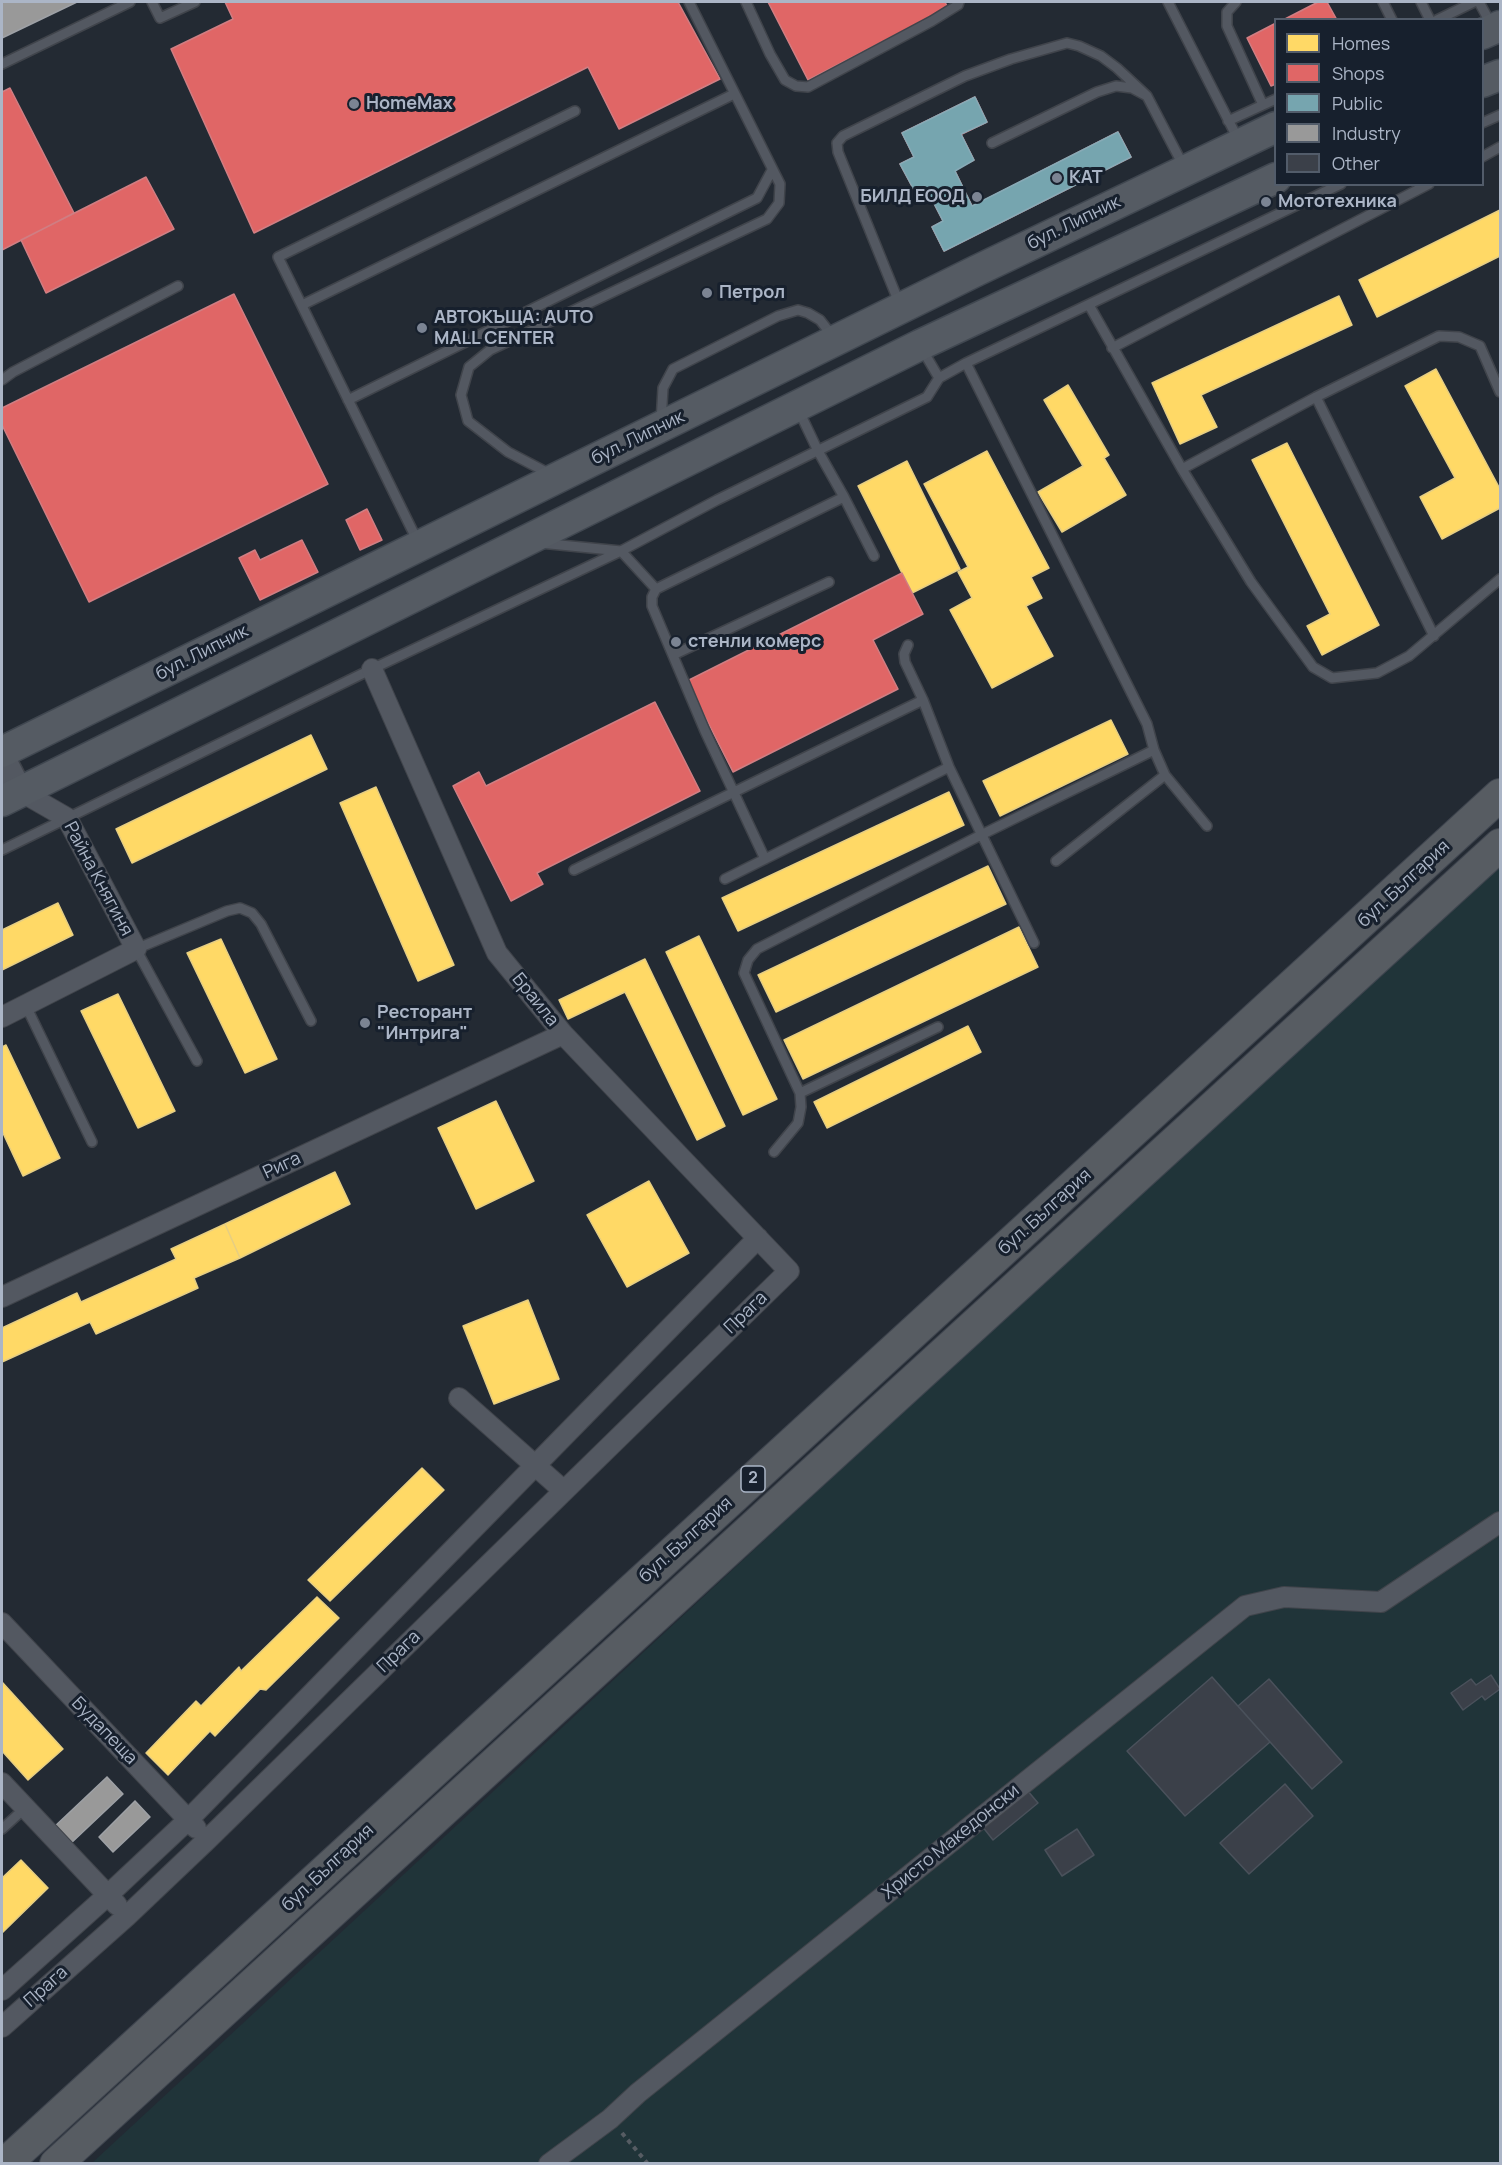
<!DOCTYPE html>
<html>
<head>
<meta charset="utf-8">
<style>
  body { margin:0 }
  #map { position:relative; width:1502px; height:2165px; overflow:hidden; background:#232a33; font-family:Manrope,sans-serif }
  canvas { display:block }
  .frame { position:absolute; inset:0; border:3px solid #abb5c6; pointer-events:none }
  .legend { position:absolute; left:1274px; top:18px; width:210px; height:168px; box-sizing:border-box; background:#17202d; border:2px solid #525c6a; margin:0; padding:8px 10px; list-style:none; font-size:18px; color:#abb5c6 }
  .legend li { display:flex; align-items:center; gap:12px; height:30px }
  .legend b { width:30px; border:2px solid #525c6a }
</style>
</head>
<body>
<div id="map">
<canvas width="1502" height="2165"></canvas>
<div class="frame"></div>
<ul class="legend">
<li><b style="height:16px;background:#ffd966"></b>Homes</li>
<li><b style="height:16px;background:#e06666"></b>Shops</li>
<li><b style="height:16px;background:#76a5af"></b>Public</li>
<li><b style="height:16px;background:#999"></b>Industry</li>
<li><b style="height:16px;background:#3b4049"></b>Other</li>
</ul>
</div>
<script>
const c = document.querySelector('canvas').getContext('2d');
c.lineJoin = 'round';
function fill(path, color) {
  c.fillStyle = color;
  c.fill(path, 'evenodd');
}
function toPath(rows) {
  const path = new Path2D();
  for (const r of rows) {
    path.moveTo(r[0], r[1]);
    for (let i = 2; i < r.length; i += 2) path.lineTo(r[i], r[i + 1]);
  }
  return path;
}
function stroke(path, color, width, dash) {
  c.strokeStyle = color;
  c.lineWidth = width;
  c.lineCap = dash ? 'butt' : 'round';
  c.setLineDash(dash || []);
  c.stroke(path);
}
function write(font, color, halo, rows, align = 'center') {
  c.font = font + ' Manrope,sans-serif';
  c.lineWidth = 6;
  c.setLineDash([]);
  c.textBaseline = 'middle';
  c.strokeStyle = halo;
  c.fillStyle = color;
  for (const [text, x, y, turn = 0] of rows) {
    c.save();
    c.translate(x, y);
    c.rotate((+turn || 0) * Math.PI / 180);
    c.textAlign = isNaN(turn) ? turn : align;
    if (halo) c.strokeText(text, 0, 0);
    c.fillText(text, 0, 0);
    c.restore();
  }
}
const green = toPath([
  [1500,859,1500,2163,92,2163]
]);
const homes = toPath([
  [1500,210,1500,256,1377,317,1359,280,1500,210],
  [1339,296,1352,325,1201,395,1217,427,1180,444,1152,383,1339,296],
  [1436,369,1500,489,1500,508,1442,539,1420,497,1455,478,1405,386,1436,369],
  [1068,385,1109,455,1104,458,1126,495,1062,532,1038,492,1083,466,1044,400,1068,385],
  [1287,443,1379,625,1322,655,1307,626,1330,614,1252,460,1287,443],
  [987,451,1049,568,1031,577,1042,598,1026,606,1053,656,992,688,950,610,972,598,958,572,968,567,924,484,987,451],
  [907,461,960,569,912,593,858,486,907,461],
  [1111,720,1128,754,1000,816,983,781,1111,720],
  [311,735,327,769,132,863,116,829,311,735],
  [376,787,454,965,418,981,340,803,376,787],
  [949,792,964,825,738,931,722,898,949,792],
  [988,866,1006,904,776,1012,758,975,988,866],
  [58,903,73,935,2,970,2,930,58,903],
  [1019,927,1038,967,803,1079,784,1040,1019,927],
  [699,936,777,1099,743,1115,666,952,699,936],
  [221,939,277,1059,245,1073,187,953,221,939],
  [645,959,725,1126,697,1140,625,992,568,1019,559,1000,645,959],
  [118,994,175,1111,138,1128,81,1011,118,994],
  [968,1026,981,1052,827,1128,814,1102,968,1026],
  [6,1045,60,1158,23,1176,2,1131,2,1047,6,1045],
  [496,1101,534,1181,476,1209,438,1128,496,1101],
  [335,1172,350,1204,240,1258,225,1224,335,1172],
  [649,1181,689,1253,627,1287,587,1215,649,1181],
  [225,1224,240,1258,194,1278,198,1288,96,1334,90,1322,2,1362,2,1328,77,1293,81,1302,176,1259,171,1249,225,1224],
  [528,1300,559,1379,494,1404,463,1326,528,1300],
  [422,1468,444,1490,330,1601,308,1580,422,1468],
  [317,1597,339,1618,266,1690,260,1689,215,1736,210,1731,168,1775,146,1753,196,1701,201,1706,239,1667,241,1671,317,1597],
  [2,1682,63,1749,28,1780,2,1751,2,1682],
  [21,1860,48,1888,2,1933,2,1878,21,1860]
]);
const shops = toPath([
  [225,2,678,2,720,79,619,129,588,67,254,233,171,49,233,19,225,2],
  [768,2,945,2,948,8,808,80,768,2],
  [1318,2,1327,2,1337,20,1283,20,1318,2],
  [1276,23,1276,84,1271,86,1247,38,1276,23],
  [10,88,74,213,2,250,2,92,10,88],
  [975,97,987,122,914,157,902,133,975,97],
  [1118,132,1131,157,944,251,932,227,1118,132],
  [961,134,974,160,914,190,900,164,961,134],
  [955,171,972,206,943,221,925,186,955,171],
  [146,177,174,229,46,293,21,240,146,177],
  [234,294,328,484,89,602,2,425,2,408,234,294],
  [367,509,382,540,360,550,346,520,367,509],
  [302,540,318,572,260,600,239,558,255,550,260,560,302,540],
  [902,573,923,614,873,640,898,689,733,772,687,681,902,573],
  [655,702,700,791,537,873,543,884,511,901,453,786,479,772,486,786,655,702]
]);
const public = toPath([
  [975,97,987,122,961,134,974,160,955,171,972,206,1118,132,1131,157,944,251,932,227,943,221,925,186,914,190,900,164,914,157,902,133,975,97]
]);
const industry = toPath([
  [2,2,77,2,2,38,2,2],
  [107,1777,123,1794,69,1845,53,1828,107,1777],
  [135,1801,150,1817,113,1852,99,1837,135,1801]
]);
const building = toPath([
  [1491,1675,1500,1689,1485,1700,1482,1696,1463,1710,1451,1693,1471,1679,1476,1685,1491,1675],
  [1212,1677,1270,1742,1185,1816,1127,1751,1212,1677],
  [1269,1679,1342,1762,1312,1789,1238,1706,1269,1679],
  [1285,1784,1313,1816,1249,1874,1220,1843,1285,1784],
  [1027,1790,1038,1803,993,1840,982,1826,1027,1790],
  [1077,1829,1094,1855,1062,1876,1045,1850,1077,1829]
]);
const path = toPath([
  [622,2133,648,2164]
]);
const service = toPath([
  [152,2,160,18,195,2],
  [746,2,770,54,785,80,796,86,808,87,932,21,958,5,959,2],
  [1168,2,1239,141],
  [1236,2,1227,12,1227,26,1263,105],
  [1383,2,1392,20],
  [1421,2,1430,20],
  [1479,2,1491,24],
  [1437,20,1474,2],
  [2,64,130,2],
  [1228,121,1276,99],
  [1482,123,1500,115],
  [992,143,1097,92,1116,86,1132,88,1147,96,1184,167],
  [1482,157,1500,147],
  [302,305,734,94],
  [900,305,838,152,837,143,843,136,965,76,1011,59,1067,43,1079,46,1101,56,1117,68,1147,96],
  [1089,305,1182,469,1251,582,1313,667,1332,678,1377,673,1409,656,1500,579],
  [1112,348,1429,184],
  [922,349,939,378],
  [2,380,13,372,178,286],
  [1316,397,1434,636],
  [348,400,757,198,772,170],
  [799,411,818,451,844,497],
  [661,422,663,388,673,369,778,316,798,310,808,313,820,320,834,338],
  [1182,469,1316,397,1439,336,1459,337,1480,346,1500,392],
  [552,475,508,452,468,421,461,395,469,367,490,350,767,219,779,203,780,184,689,2],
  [418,542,278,257,575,111],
  [540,543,621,551,656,589],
  [908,645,904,654,905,662,923,700,949,767,1034,943],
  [673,655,829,582],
  [1154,750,1165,775,1207,826],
  [2,850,372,669,621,551,717,500,927,397,939,378,966,363,1341,184],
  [765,859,705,731,652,606,652,597,656,589,844,497,874,556],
  [1056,861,1165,775],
  [574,870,923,700],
  [725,879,949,767],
  [26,1006,92,1142],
  [197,1061,136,949,227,911,240,908,252,913,261,924,311,1021],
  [800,1093,938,1027],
  [774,1152,798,1123,801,1107,800,1093,744,973,748,960,757,949,981,835,1154,750,1147,724,966,363],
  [2,1829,25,1808]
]);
const minor = toPath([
  [2,1017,136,949,67,818,20,791],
  [2,1297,563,1034],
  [459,1398,564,1491],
  [2,1623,196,1828],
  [2,1783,117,1905],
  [2,1990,108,1895,188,1820,758,1238],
  [2,2027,127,1916,207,1840,789,1271,563,1034,497,953,372,669],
  [549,2164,610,2119,638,2093,1245,1606,1284,1597,1381,1602,1500,1522]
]);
const tertiary = toPath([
  [2,756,20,791]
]);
const primary = toPath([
  [1482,34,1500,26],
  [1482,82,1500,75],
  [2,752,976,271,1276,127],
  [2,801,920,345,1276,178]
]);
const trunk = toPath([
  [5,2164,1500,795],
  [56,2164,1500,845]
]);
const markers = [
  [354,104,6,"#7b8493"],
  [1057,178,6,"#7b8493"],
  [977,197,6,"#7b8493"],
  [1266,202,6,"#7b8493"],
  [707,293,6,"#7b8493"],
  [422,328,6,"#7b8493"],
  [676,642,6,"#7b8493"],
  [365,1023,6,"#7b8493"]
];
const shields = [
  [753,1479,24]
];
const shieldNames = [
  ["2",753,1479]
];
const poiNames = [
  ["HomeMax",366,104],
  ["КАТ",1069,178],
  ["БИЛД ЕООД",965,197,"right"],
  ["Мототехника",1278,202],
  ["Петрол",719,293],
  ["АВТОКЪЩА: AUTO",434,318],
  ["MALL CENTER",434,339],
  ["стенли комерс",688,642],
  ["Ресторант",377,1013],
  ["\"Интрига\"",377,1034]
];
const streetNames = [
  ["бул. Липник",1074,223,-26],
  ["бул. Липник",638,438,-26],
  ["бул. Липник",202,653,-27],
  ["Райна Княгиня",98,879,62],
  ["бул. България",1404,884,-43],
  ["Браила",535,1000,51],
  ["Рига",282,1166,-25],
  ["бул. България",1045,1212,-42],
  ["Прага",746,1313,-44],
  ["бул. България",686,1540,-42],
  ["Прага",399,1652,-44],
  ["Будапеща",104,1731,46],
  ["Христо Македонски",951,1842,-39],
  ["бул. България",328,1868,-43],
  ["Прага",46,1987,-42]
];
fill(green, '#203439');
fill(homes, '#ffd966');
stroke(homes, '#e6ce83', 1.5);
fill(shops, '#e06666');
stroke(shops, '#d07e83', 1.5);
fill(public, '#76a5af');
stroke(public, '#86aab6', 1.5);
fill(industry, '#999');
stroke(industry, '#9ea1a6', 1.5);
fill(building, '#3b4049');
stroke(building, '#4a515b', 1.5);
stroke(service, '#40444b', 12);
stroke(minor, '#40444b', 22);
stroke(tertiary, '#40444b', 27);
stroke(primary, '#404750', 33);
stroke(trunk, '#3f454f', 34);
stroke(path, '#565c63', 4, [4.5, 4.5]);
stroke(service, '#535861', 9);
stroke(minor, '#535861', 20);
stroke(tertiary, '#535861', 24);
stroke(primary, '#555b63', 30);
stroke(trunk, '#575c62', 32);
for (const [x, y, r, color] of markers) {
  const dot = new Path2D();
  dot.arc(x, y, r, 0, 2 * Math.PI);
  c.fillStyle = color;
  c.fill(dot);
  stroke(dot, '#17202d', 2);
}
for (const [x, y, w] of shields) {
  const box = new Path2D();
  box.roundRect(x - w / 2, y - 13, w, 26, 4.5);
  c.fillStyle = '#17202d';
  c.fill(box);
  stroke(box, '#abb5c6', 1.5);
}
write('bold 16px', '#abb5c6', null, shieldNames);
write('bold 18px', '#abb5c6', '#17202d', poiNames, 'left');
write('18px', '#abb5c6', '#17202d', streetNames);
</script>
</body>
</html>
